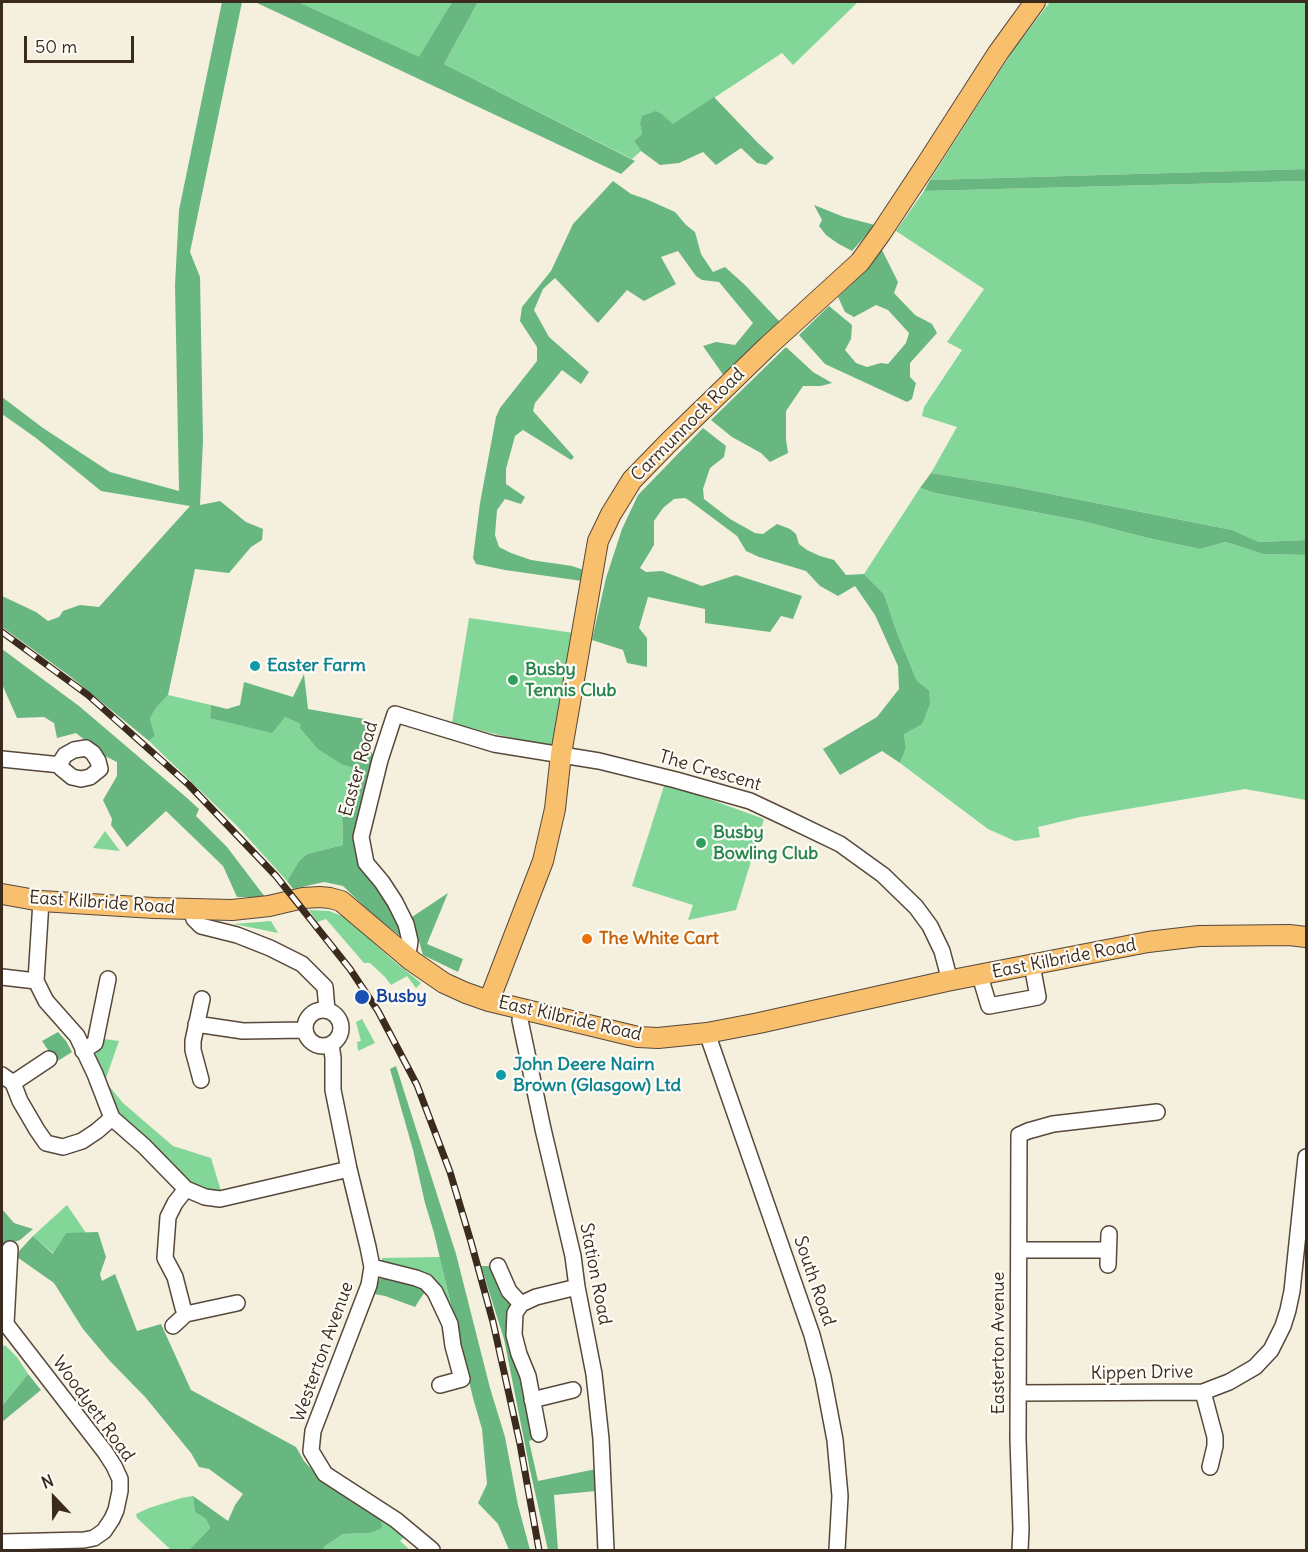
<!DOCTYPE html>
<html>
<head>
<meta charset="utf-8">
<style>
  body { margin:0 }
  #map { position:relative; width:1308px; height:1552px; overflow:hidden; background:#f5efdd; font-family:Delius,sans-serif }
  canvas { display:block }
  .frame { position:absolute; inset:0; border:3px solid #3b2a1e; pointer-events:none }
  .north { position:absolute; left:24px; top:1468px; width:60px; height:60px; -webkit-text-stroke:4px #fdfcf7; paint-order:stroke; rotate:338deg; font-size:16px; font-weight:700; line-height:24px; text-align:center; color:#3b2a1e }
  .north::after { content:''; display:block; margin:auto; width:21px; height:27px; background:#3b2a1e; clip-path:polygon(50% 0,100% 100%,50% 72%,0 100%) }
  .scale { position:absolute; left:24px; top:36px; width:110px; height:27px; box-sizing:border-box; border:3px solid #3b2a1e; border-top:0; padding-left:8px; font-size:18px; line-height:21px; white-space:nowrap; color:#3b2a1e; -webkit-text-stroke:4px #fdfcf7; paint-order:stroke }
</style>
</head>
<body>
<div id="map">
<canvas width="1308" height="1552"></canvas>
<div class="frame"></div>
<div class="north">N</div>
<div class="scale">50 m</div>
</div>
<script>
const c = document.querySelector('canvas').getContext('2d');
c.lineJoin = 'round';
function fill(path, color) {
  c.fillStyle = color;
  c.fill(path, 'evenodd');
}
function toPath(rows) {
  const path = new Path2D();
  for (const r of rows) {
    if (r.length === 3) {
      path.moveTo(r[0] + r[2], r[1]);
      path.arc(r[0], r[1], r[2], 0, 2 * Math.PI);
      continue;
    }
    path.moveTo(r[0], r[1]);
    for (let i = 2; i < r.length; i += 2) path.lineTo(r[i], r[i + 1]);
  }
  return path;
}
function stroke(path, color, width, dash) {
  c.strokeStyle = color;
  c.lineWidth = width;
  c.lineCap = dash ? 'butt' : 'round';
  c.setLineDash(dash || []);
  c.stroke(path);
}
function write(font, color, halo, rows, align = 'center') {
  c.font = font + ' Delius,sans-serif';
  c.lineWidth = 4.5;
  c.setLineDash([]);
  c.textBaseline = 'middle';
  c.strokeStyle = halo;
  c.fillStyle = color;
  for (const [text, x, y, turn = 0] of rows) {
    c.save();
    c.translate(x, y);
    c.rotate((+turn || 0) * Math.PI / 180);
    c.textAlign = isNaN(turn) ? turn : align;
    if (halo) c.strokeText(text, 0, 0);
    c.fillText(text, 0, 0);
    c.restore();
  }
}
const green = toPath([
  [298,2,452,2,419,58],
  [478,2,858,2,793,65,782,53,673,125,663,115,640,124,642,134,634,141,641,151,632,159,444,64],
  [1050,2,1306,2,1306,169,930,180,1014,49],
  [1306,181,1306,540,1259,542,1232,530,1010,486,931,473,957,427,922,416,924,407,962,350,947,342,984,289,896,231,924,191],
  [920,488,935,493,1082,521,1148,538,1200,549,1226,542,1263,554,1306,555,1306,800,1245,789,1080,817,1038,827,1040,837,1015,841,988,829,900,763,906,748,904,734,929,690,917,681,897,633,884,594,864,574],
  [469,618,574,633,556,747,550,748,452,723],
  [168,695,211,705,210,718,285,717,302,724,343,765,354,768,342,812,343,845,307,854,299,861,287,881,238,827,149,741,155,736,150,718,156,708],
  [665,783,764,819,736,910,688,920,693,905,632,886],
  [105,831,120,851,93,848],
  [309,910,329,911,342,916,352,923,390,958,421,983,416,988,407,976,391,985,385,977,370,963,364,963,326,919,317,922],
  [271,921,278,933,234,924],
  [362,1019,375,1043,358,1051,357,1042,361,1041,356,1022],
  [104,1039,119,1041,105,1081,123,1103,173,1146,211,1158,221,1191,207,1191,196,1187,119,1113,113,1104,95,1056],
  [67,1205,86,1233,66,1233,54,1254,33,1236],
  [440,1257,451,1306,436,1287,382,1265,382,1258],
  [2,1345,6,1346,17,1357,28,1374,2,1406],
  [193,1496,195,1512,206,1519,210,1528,189,1550,171,1550,137,1518,136,1514,149,1508,181,1498],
  [380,1516,406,1535,400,1541,410,1550,323,1550,325,1546,343,1534,370,1533]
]);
const forest = toPath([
  [222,2,242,2,190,252,200,277,203,440,200,505,220,501,246,522,263,529,262,540,251,547,229,573,195,569,168,695,156,708,150,718,155,736,149,741,71,677,2,627,2,596,36,612,48,621,59,617,63,611,80,605,99,607,190,506,101,491,36,438,2,414,2,397,43,428,110,472,179,491,175,285,179,210],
  [255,2,298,2,419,57,452,2,478,2,444,64,635,161,621,174],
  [714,97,757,142,774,158,766,165,757,163,741,148,716,165,703,152,679,163,660,165,641,151,634,141,642,134,640,124,642,116,656,111,663,115,673,124],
  [1306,169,1306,181,924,191,930,180],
  [613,181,631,194,646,199,675,212,686,225,695,232,701,254,713,272,725,267,745,285,780,322,724,376,703,346,716,342,735,345,753,323,719,282,702,280,696,276,678,251,661,257,676,284,644,301,627,290,598,323,555,278,543,289,534,310,549,337,589,372,581,384,562,370,535,403,533,411,574,457,571,460,523,430,515,436,506,469,506,484,525,497,521,504,505,499,497,510,495,535,499,547,511,553,531,560,572,566,584,570,582,581,505,570,476,564,473,558,480,503,496,417,500,408,537,361,537,347,520,321,522,307,551,271,573,224],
  [814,205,844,217,875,225,852,251,837,243,826,235,819,226,822,220],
  [881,248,898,282,894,293,915,315,932,324,937,333,910,363,910,377,916,383,912,399,907,402,825,364,799,335,829,306,852,325,851,339,845,350,856,363,867,367,881,363,888,364,906,343,909,333,888,310,876,305,854,317,845,312,838,297,855,281],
  [786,347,813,372,832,383,821,386,803,386,786,411,786,439,788,453,770,462,761,453,732,437,711,420],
  [703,428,726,446,724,457,710,468,703,489,704,499,730,519,755,533,763,534,777,524,790,529,796,534,799,544,807,550,820,556,834,560,846,575,864,574,884,594,897,633,917,681,929,690,930,704,922,724,904,734,906,748,900,763,882,751,840,775,823,749,877,717,899,689,898,666,875,615,855,586,838,596,820,586,806,571,759,557,746,551,737,536,690,501,685,498,674,499,663,508,654,521,654,545,640,568,646,572,662,571,702,586,736,575,802,596,793,619,781,616,770,632,705,623,705,609,648,597,639,628,647,638,647,667,627,663,623,650,592,640,606,578,622,529,638,495],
  [931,473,1010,486,1232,530,1259,542,1306,540,1306,555,1263,554,1226,542,1200,549,1148,538,1082,521,935,493,920,488],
  [2,649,79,706,187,798,199,809,196,816,227,847,265,897,237,897,223,866,166,811,127,847,111,825,112,819,103,800,117,776,117,762,105,756,76,733,57,738,54,723,44,717,17,718,2,684],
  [304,674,308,709,365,719,370,738,369,749,374,756,357,830,384,898,399,921,403,938,372,914,343,886,324,882,293,889,287,881,299,861,307,854,343,845,342,812,354,768,343,765,318,749,300,728,301,724,285,717,272,733,210,718,211,705,227,709,240,705,244,682,293,697],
  [448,893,427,944,463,959,458,972,423,955,412,917],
  [58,1032,66,1041,72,1052,56,1062,42,1041],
  [396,1066,456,1254,490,1388,505,1437,518,1505,530,1550,509,1550,498,1524,478,1503,487,1484,482,1429,473,1398,434,1233,425,1203,413,1150,390,1069],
  [2,1209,14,1223,33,1229,20,1240,2,1246],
  [98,1232,106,1257,100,1274,102,1281,115,1274,137,1331,161,1324,191,1390,296,1447,304,1461,315,1473,380,1516,382,1528,370,1533,343,1534,325,1546,323,1550,189,1550,210,1528,206,1519,195,1512,193,1496,228,1521,235,1505,243,1494,209,1469,199,1467,191,1453,146,1398,109,1360,83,1329,54,1283,17,1257,20,1250,33,1236,53,1254,66,1233],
  [481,1266,490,1266,501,1295,511,1305,507,1317,514,1356,522,1386,532,1440,529,1441,538,1481,596,1469,596,1491,554,1495,558,1550,548,1550,530,1470,504,1339],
  [390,1276,415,1284,426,1290,415,1307,385,1296,374,1294,379,1279],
  [28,1374,41,1390,2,1422,2,1406]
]);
const minor = toPath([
  [86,748,93,753,98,761,100,769,90,777,81,779,72,777,61,768,60,763,65,755,74,750,86,748],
  [2,759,61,765],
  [41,901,36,981,46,1001,77,1036,95,1074,112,1118,144,1146,186,1189,175,1203,168,1217,165,1258,175,1277,183,1308,186,1314,237,1303],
  [191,909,194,919,201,926,237,935,270,948,302,964,325,987,327,1010],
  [404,955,409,948,410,941,406,924,395,902,382,882,366,863,361,837,380,760,395,714,494,744,599,761,676,780,750,801,784,817,840,844,883,875,916,907,930,926,942,951,950,981],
  [980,976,989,1006,1038,997,1032,965],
  [2,977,36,981],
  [523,1009,520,1020,543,1129,573,1256,577,1287,594,1374,601,1439,606,1550],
  [323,1028,18],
  [196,1024,243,1031,305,1030],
  [707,1033,812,1335,823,1377,835,1440,840,1496,837,1550],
  [331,1044,333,1058,333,1090,349,1169,368,1247,372,1267,369,1285,313,1431,311,1451,325,1474,396,1520,432,1550],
  [83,1051,95,1043,108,979],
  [2,1075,13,1083,20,1101,37,1130,46,1143,63,1147,82,1141,97,1131,112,1118],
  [201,1080,193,1050,193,1041,202,999],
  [13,1083,49,1059],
  [186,1189,205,1197,220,1199,349,1169],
  [1019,1250,1108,1250],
  [1108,1265,1109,1234],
  [498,1266,509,1291,521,1304],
  [372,1267,416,1278,426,1282,435,1292,450,1324,453,1346,462,1379,440,1385],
  [6,1324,10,1249],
  [2,1325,6,1324,105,1452,114,1466,120,1479,120,1491,116,1510,112,1519,104,1531,94,1538,84,1540,2,1542],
  [173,1326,186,1314],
  [1203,1392,1215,1437,1215,1446,1210,1467],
  [1019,1393,1203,1392,1229,1382,1255,1367,1271,1350,1283,1326,1288,1310,1292,1291,1306,1157],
  [532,1400,573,1390],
  [539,1434,528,1376,519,1354,514,1335,515,1313,521,1304,536,1297,577,1287],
  [1020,1550,1021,1529,1018,1439,1019,1135,1028,1131,1053,1124,1157,1112]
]);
const major = toPath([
  [2,894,41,901,154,908,232,910,269,906,303,898,320,897,330,898,341,901,412,961,444,983,466,993,489,1001,638,1037,658,1038,707,1033,759,1023,947,981,1148,942,1199,936,1289,935,1306,937],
  [489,1001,543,861,555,809,561,754,598,541,611,514,632,480,669,442,768,346,860,262,881,233,926,165,998,53,1035,2]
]);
const rail = toPath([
  [2,632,88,695,189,785,276,876,350,969,378,1011,417,1085,450,1172,471,1242,493,1322,520,1444,539,1550]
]);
const markers = [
  [255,666,6,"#0f9aa8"],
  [513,680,6,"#2e9e5b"],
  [701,843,6,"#2e9e5b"],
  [587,939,6,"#e8710a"],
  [362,997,8,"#1a4fb4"],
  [501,1075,6,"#0f9aa8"]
];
const streetNames = [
  ["Carmunnock Road",688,425,-45],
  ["Easter Road",359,769,-74],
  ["The Crescent",710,771,16],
  ["East Kilbride Road",102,903,4],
  ["East Kilbride Road",1064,959,-11],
  ["East Kilbride Road",570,1019,13],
  ["Station Road",595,1274,79],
  ["South Road",814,1281,71],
  ["Easterton Avenue",999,1343,-90],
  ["Westerton Avenue",323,1352,-70],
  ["Kippen Drive",1142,1373,-1],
  ["Woodyett Road",93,1409,54]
];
const cultureNames = [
  ["Easter Farm",267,666],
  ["John Deere Nairn",513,1065],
  ["Brown (Glasgow) Ltd",513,1086]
];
const leisureNames = [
  ["Busby",525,670],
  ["Tennis Club",525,691],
  ["Busby",713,833],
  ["Bowling Club",713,854]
];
const foodNames = [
  ["The White Cart",599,939]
];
const transitNames = [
  ["Busby",376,997]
];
fill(green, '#82d698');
fill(forest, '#69b780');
stroke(minor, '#57483b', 18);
stroke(major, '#57483b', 22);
stroke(minor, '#fff', 15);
stroke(major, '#f8bf6c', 20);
stroke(rail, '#3b2a1e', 7);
stroke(rail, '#fdfcf7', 4.5, [14]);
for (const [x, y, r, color] of markers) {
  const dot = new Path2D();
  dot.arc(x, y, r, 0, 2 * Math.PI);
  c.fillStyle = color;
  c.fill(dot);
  stroke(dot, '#fdfcf7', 2);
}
write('18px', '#3b2a1e', '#fdfcf7', streetNames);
write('bold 18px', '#0d838f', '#fdfcf7', cultureNames, 'left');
write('bold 18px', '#27864d', '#fdfcf7', leisureNames, 'left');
write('bold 18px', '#c56008', '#fdfcf7', foodNames, 'left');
write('bold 18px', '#164399', '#fdfcf7', transitNames, 'left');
</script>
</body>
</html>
